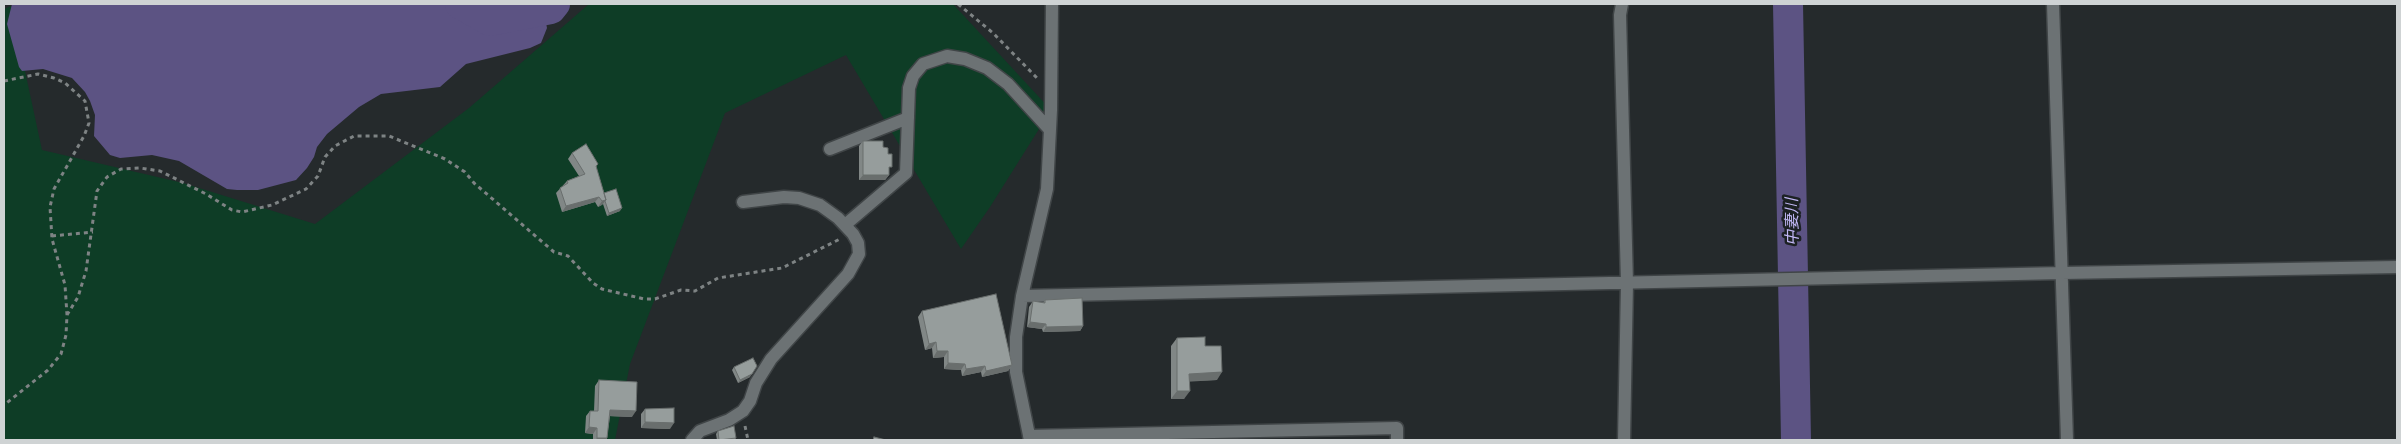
<!DOCTYPE html>
<html>
<head>
<meta charset="utf-8">
<style>
  body { margin:0 }
  #map { position:relative; width:2401px; height:444px; overflow:hidden; background:#252a2c; font-family:Commissioner,sans-serif }
  canvas { display:block }
  .frame { position:absolute; inset:0; border:5px solid #cfd3d4; pointer-events:none }
</style>
</head>
<body>
<div id="map">
<canvas width="2401" height="444"></canvas>
<div class="frame"></div>
</div>
<script>
const c = document.querySelector('canvas').getContext('2d');
c.lineJoin = 'round';
function fill(path, color) {
  c.fillStyle = color;
  c.fill(path, 'evenodd');
}
function toPath(rows) {
  const path = new Path2D();
  for (const r of rows) {
    path.moveTo(r[0], r[1]);
    for (let i = 2; i < r.length; i += 2) path.lineTo(r[i], r[i + 1]);
  }
  return path;
}
function stroke(path, color, width, dash) {
  c.strokeStyle = color;
  c.lineWidth = width;
  c.lineCap = dash ? 'butt' : 'round';
  c.setLineDash(dash || []);
  c.stroke(path);
}
function write(font, color, halo, rows, align = 'center') {
  c.font = font + ' Commissioner,"Noto Sans JP",sans-serif';
  c.lineWidth = 5;
  c.setLineDash([]);
  c.textBaseline = 'middle';
  c.strokeStyle = halo;
  c.fillStyle = color;
  for (const [text, x, y, turn = 0] of rows) {
    c.save();
    c.translate(x, y);
    c.rotate((+turn || 0) * Math.PI / 180);
    c.textAlign = isNaN(turn) ? turn : align;
    if (halo) c.strokeText(text, 0, 0);
    c.fillText(text, 0, 0);
    c.restore();
  }
}
const green = toPath([
  [589,4,953,4,1051,110,990,207,961,249,846,55,725,113,630,364,615,440,4,440,4,9,11,6,42,150,183,183,315,224,469,108]
]);
const water = toPath([
  [12,4,528,4,545,18,547,28,541,43,530,48,466,64,440,87,381,94,359,107,327,134,317,147,314,157,307,168,296,180,258,190,237,190,227,189,179,161,152,155,120,158,110,155,94,136,95,115,90,101,85,92,72,78,43,69,22,71,19,67,7,24]
]);
const river = toPath([
  [460,4,490,21,551,9,555,4],
  [1788,4,1796,440]
]);
const path = toPath([
  [958,4,993,33,1038,79],
  [4,81,38,74,54,78,65,83,85,101,89,123,84,136,54,189,50,207,52,239,65,285,67,315,66,335,61,354,48,370,4,405],
  [52,236,93,232],
  [67,315,78,297,86,271,97,191,107,177,121,169,140,168,160,171,206,194,232,210,242,212,272,205,306,189,318,176,325,157,335,146,354,136,389,136,445,159,465,172,474,183,554,252,568,256,593,283,602,289,644,299,655,299,681,290,695,291,718,278,782,268,840,239],
  [745,426,748,440]
]);
const minor = toPath([
  [1622,4,1620,15,1627,283,1624,440],
  [2053,4,2067,440],
  [830,149,908,118],
  [845,225,906,173,909,88,913,76,923,64,947,56,965,59,987,68,1008,84,1050,130],
  [1022,296,2062,273,2397,267],
  [1029,436,1397,428,1397,440],
  [692,440,700,431,729,420,743,411,750,401,756,383,771,359,848,274,859,254,858,243,853,234,838,218,820,205,799,198,784,197,743,202],
  [1030,440,1016,372,1016,337,1022,296,1047,189,1051,110,1052,4]
]);
const wall = toPath([
  [863,141,883,147,889,172,889,175,885,180,859,180,859,146],
  [572,153,598,164,596,167,604,193,620,211,607,216,603,204,598,207,595,202,562,212,556,193,567,181,579,176,568,159],
  [1045,300,1083,326,1080,331,1043,332,1042,329,1027,327,1029,307,1033,301,1043,303],
  [922,311,1012,365,1008,371,982,377,981,372,962,376,961,370,944,369,944,357,933,358,932,348,925,350,918,317],
  [1177,338,1205,346,1217,380,1190,381,1184,399,1171,399,1171,346],
  [734,367,750,377,738,383,732,370],
  [599,380,632,417,610,416,607,438,606,440,593,440,593,434,585,433,586,416,590,411,594,411,595,386],
  [645,409,670,429,641,428,641,414],
  [718,431,736,438,734,440,717,440,716,434]
]);
const shadedWall = toPath([
  [863,175,889,175,885,180,859,180],
  [599,197,595,202,562,212,566,206],
  [606,200,602,205,598,207,602,201],
  [622,208,620,211,607,216,609,213],
  [1030,322,1046,324,1042,329,1027,327],
  [1083,326,1080,331,1043,332,1046,327],
  [936,342,932,348,925,350,929,344],
  [937,351,948,351,944,357,933,358],
  [948,363,965,364,961,370,944,369],
  [1012,365,1008,371,982,377,986,371],
  [985,366,981,372,962,376,966,369],
  [1222,372,1217,380,1184,382,1189,374],
  [752,374,750,377,738,383,740,380],
  [1177,391,1190,391,1184,399,1171,399],
  [610,410,636,411,632,417,606,416],
  [645,422,674,423,670,429,641,428],
  [589,427,597,428,593,434,585,433],
  [597,438,607,438,606,440,595,440]
]);
const building = toPath([
  [863,141,883,141,883,147,888,148,888,154,892,154,892,167,889,167,889,175,863,175,863,141],
  [586,144,598,164,596,166,606,200,602,201,599,197,566,206,560,188,568,183,567,181,585,174,572,153,586,144],
  [616,189,622,208,609,213,605,201,606,200,604,193,616,189],
  [996,294,1012,365,986,371,985,366,966,369,965,364,948,363,948,351,937,351,936,342,929,344,922,311,996,294],
  [1082,298,1083,326,1046,327,1046,324,1030,322,1033,301,1045,303,1045,300,1082,298],
  [1205,337,1205,346,1221,346,1222,372,1189,374,1190,391,1177,391,1177,338,1205,337],
  [753,358,757,366,752,374,740,380,734,367,753,358],
  [599,380,637,382,636,411,610,410,607,438,597,438,597,428,589,427,590,411,598,411,599,380],
  [674,408,674,423,645,422,645,409,674,408],
  [734,426,736,438,719,440,718,431,734,426],
  [874,437,886,440,873,440,874,437]
]);
const waterNames = [
  ["中妻川",1792,222,-91]
];
fill(green, '#0e3d26');
fill(water, '#5c5383');
stroke(river, '#5c5383', 30);
stroke(minor, '#404547', 15);
stroke(path, '#7e8384', 3, [4, 4]);
stroke(minor, '#6c7274', 12);
fill(wall, '#818786');
fill(shadedWall, '#696e6d');
fill(building, '#969d9c');
stroke(building, '#696e6d', 1);
write('italic 16px', '#c1b7f4', '#1c2123', waterNames);
</script>
</body>
</html>
